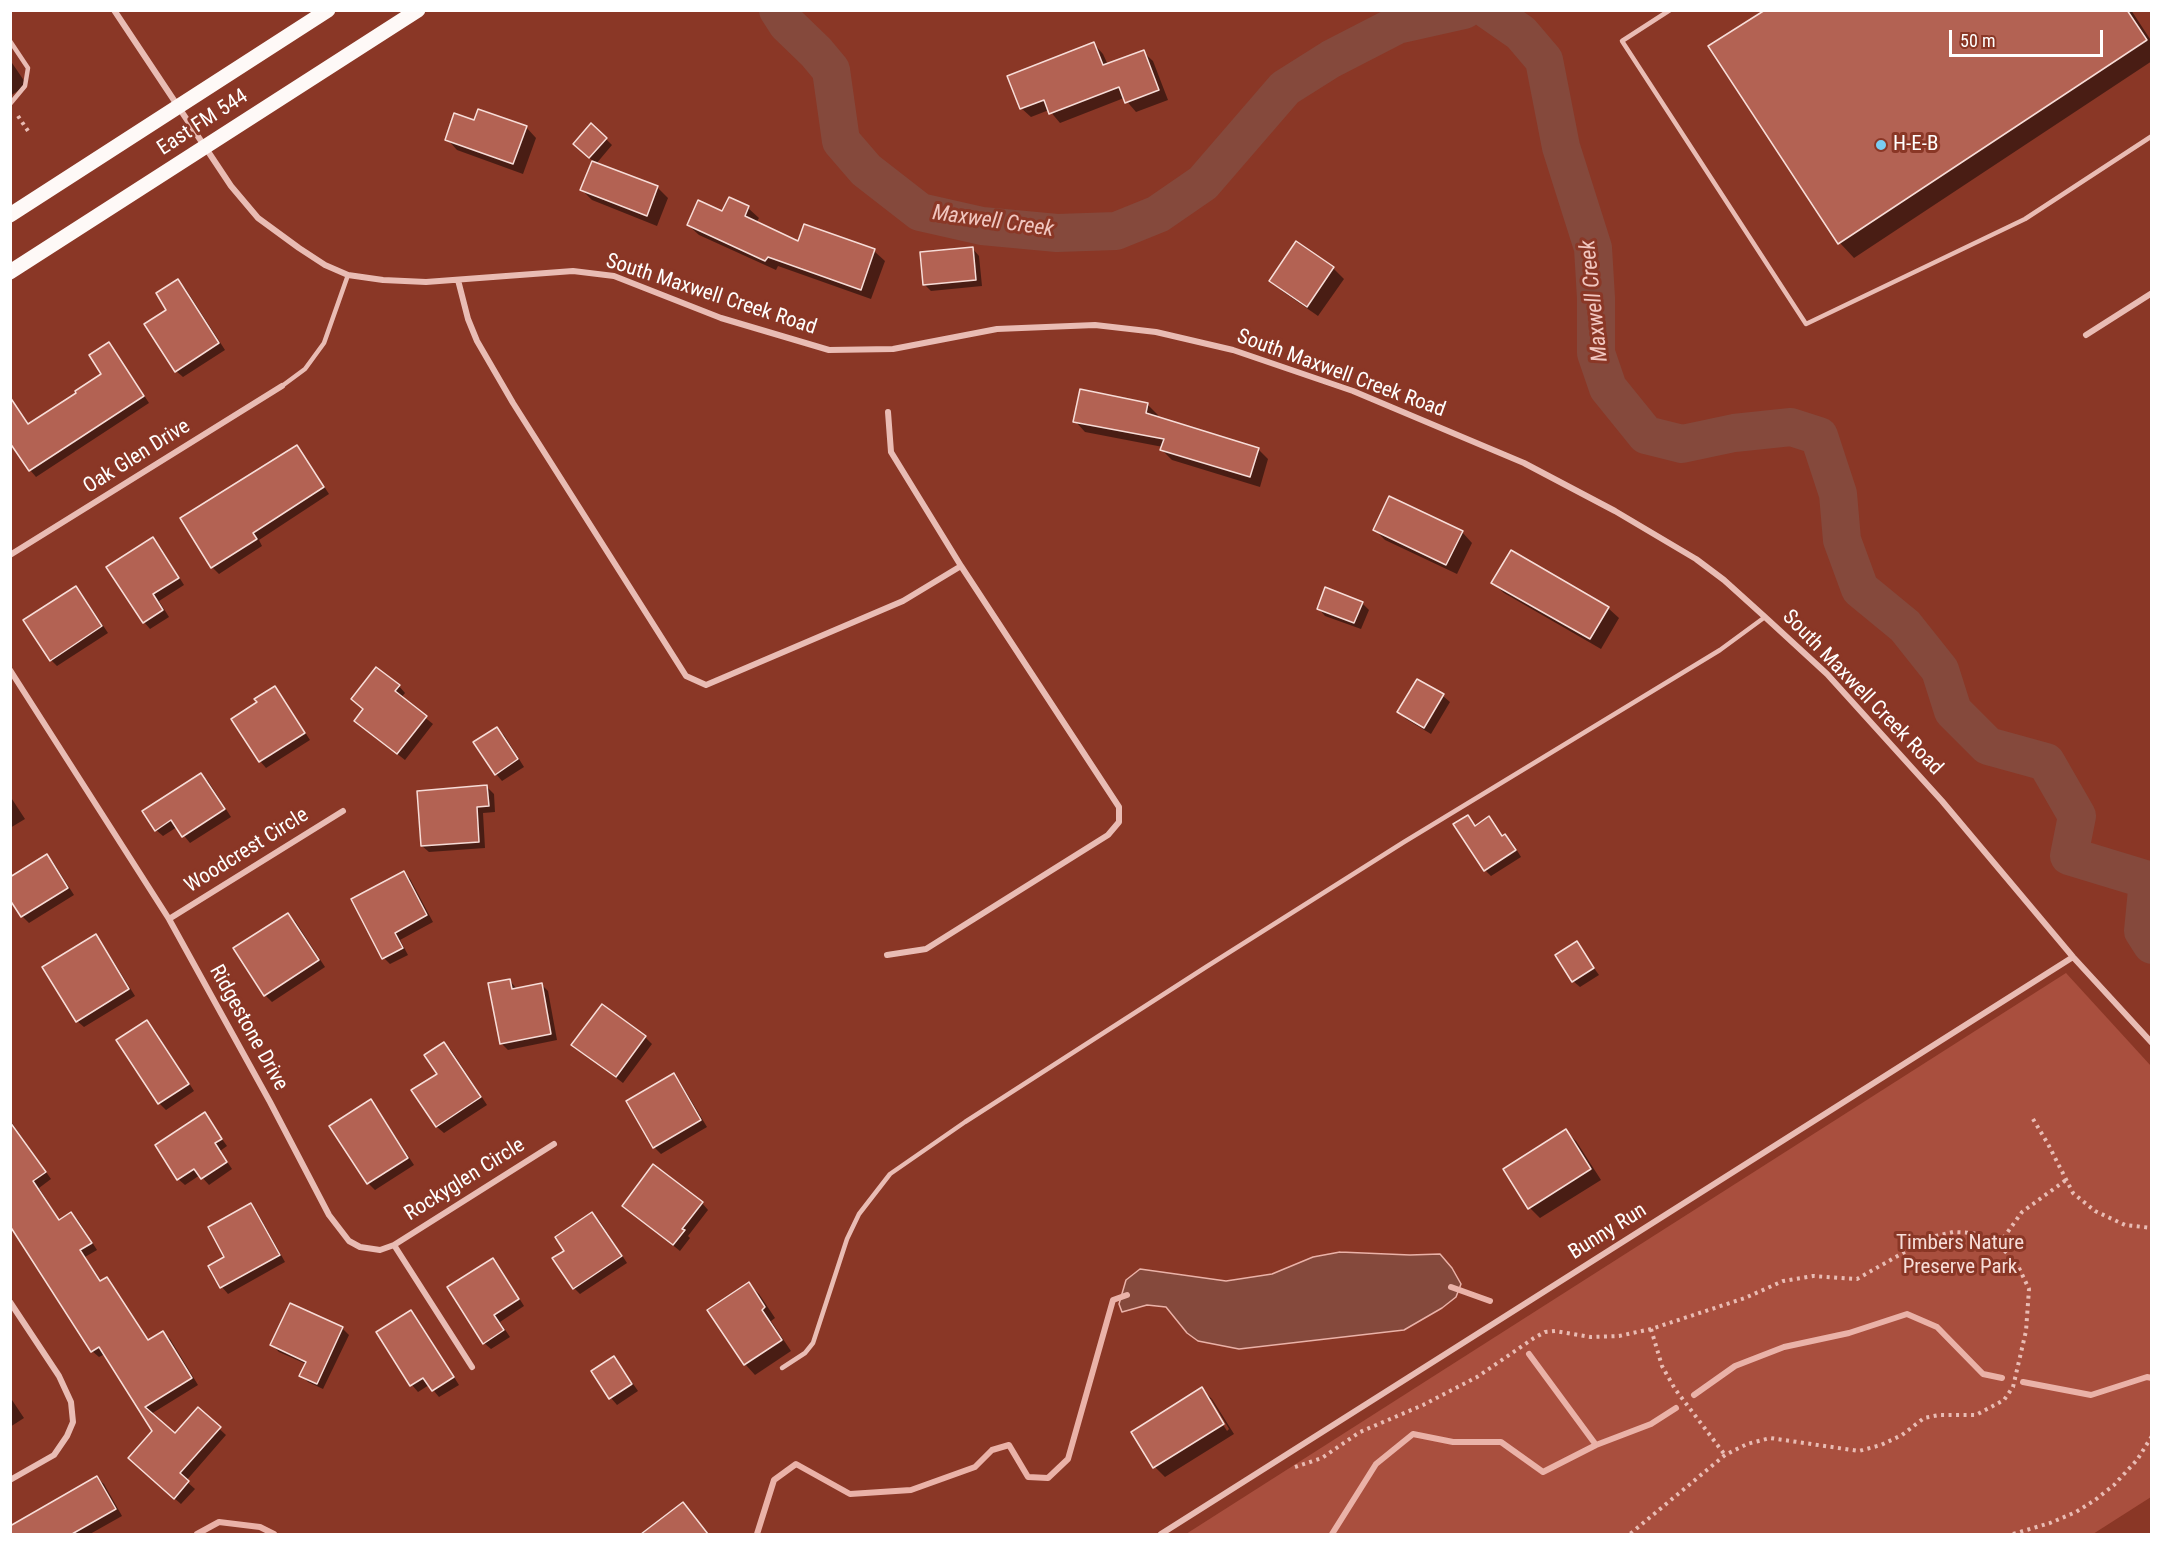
<!DOCTYPE html>
<html>
<head>
<meta charset="utf-8">
<style>
  body { margin:0 }
  #map { position:relative; width:2162px; height:1545px; overflow:hidden; background:#8a3726; font-family:"Roboto Condensed",sans-serif }
  canvas { display:block }
  .frame { position:absolute; inset:0; border:12px solid #fff; pointer-events:none }
  .scale { position:absolute; left:1949px; top:30px; width:154px; height:27px; box-sizing:border-box; border:3px solid #fff; border-top:0; padding-left:8px; font-size:18px; line-height:21px; white-space:nowrap; color:#fff; -webkit-text-stroke:4px #8a3726; paint-order:stroke }
</style>
</head>
<body>
<div id="map">
<canvas width="2162" height="1545"></canvas>
<div class="frame"></div>
<div class="scale">50 m</div>
</div>
<script>
const c = document.querySelector('canvas').getContext('2d');
c.lineJoin = 'round';
function fill(path, color) {
  c.fillStyle = color;
  c.fill(path, 'evenodd');
}
function toPath(rows) {
  const path = new Path2D();
  for (const r of rows) {
    path.moveTo(r[0], r[1]);
    for (let i = 2; i < r.length; i += 2) path.lineTo(r[i], r[i + 1]);
  }
  return path;
}
function stroke(path, color, width, dash) {
  c.strokeStyle = color;
  c.lineWidth = width;
  c.lineCap = dash ? 'butt' : 'round';
  c.setLineDash(dash || []);
  c.stroke(path);
}
function write(font, color, halo, rows, align = 'center') {
  c.font = font + ' "Roboto Condensed",sans-serif';
  c.lineWidth = 6;
  c.setLineDash([]);
  c.textBaseline = 'middle';
  c.strokeStyle = halo;
  c.fillStyle = color;
  for (const [text, x, y, turn = 0] of rows) {
    c.save();
    c.translate(x, y);
    c.rotate((+turn || 0) * Math.PI / 180);
    c.textAlign = isNaN(turn) ? turn : align;
    if (halo) c.strokeText(text, 0, 0);
    c.fillText(text, 0, 0);
    c.restore();
  }
}
const green = toPath([
  [2066,973,2151,1066,2151,1497,2093,1534,1186,1534]
]);
const water = toPath([
  [1340,1252,1410,1255,1440,1254,1452,1268,1461,1284,1456,1297,1442,1308,1404,1330,1239,1349,1198,1341,1187,1333,1166,1307,1147,1305,1122,1312,1119,1304,1126,1280,1140,1269,1226,1281,1272,1274,1313,1257,1340,1252]
]);
const shadow = toPath([
  [1768,10,2131,10,2152,42,2152,61,1854,258,1840,243,1710,47],
  [1094,44,1103,54,1108,65,1143,52,1153,61,1168,100,1136,112,1124,98,1060,123,1049,110,1031,117,1021,108],
  [10,60,27,85,10,96],
  [475,122,526,127,536,138,523,174,457,150,447,139],
  [606,139,612,145,596,164,657,187,668,198,657,226,592,200,582,190,593,161,581,151],
  [748,208,759,218,756,223,799,243,874,251,885,261,871,299,778,266,776,270,699,235,688,225],
  [973,249,979,256,982,286,931,291,924,284],
  [1333,268,1344,279,1318,316,1282,291,1271,280],
  [178,281,185,288,225,350,183,377,176,371,168,310],
  [109,344,115,351,149,403,36,477,30,470,18,410,30,425,103,374],
  [1147,404,1158,415,1157,418,1258,449,1268,459,1260,487,1172,460,1162,450,1163,447,1085,432,1075,421],
  [296,447,303,454,329,494,259,540,262,546,219,574,212,567],
  [1375,530,1462,532,1472,543,1457,574,1385,540],
  [152,539,159,545,184,585,159,601,169,617,150,629,144,622],
  [1493,583,1608,608,1619,618,1601,649,1504,593],
  [75,588,82,594,108,633,57,666,51,660],
  [1362,603,1369,610,1361,629,1325,616,1319,609],
  [399,686,405,693,401,698,433,724,405,760,363,727],
  [275,688,281,695,310,740,266,768,260,761,259,703],
  [1443,696,1450,702,1431,734,1406,719,1399,712],
  [497,729,504,735,524,767,502,781,496,774],
  [201,775,208,781,231,817,190,843,177,827,163,836,156,830],
  [487,787,494,794,495,812,483,813,485,848,429,852,422,846],
  [10,796,25,819,10,828],
  [1467,817,1476,826,1489,818,1503,837,1505,836,1512,842,1521,857,1491,876,1485,870],
  [47,856,53,862,74,895,29,923,22,916,10,897],
  [404,872,410,879,433,922,400,940,408,955,390,964,384,958],
  [288,915,295,921,325,967,272,1002,265,995],
  [95,936,102,943,135,996,84,1027,77,1021],
  [1576,943,1599,975,1580,987,1573,981],
  [510,981,517,989,541,984,548,991,557,1040,508,1050,501,1043],
  [147,1022,154,1029,194,1091,166,1110,159,1103],
  [645,1037,652,1044,623,1083,573,1045],
  [444,1044,451,1050,487,1105,444,1133,437,1127,413,1091,439,1074],
  [674,1075,680,1082,707,1127,661,1154,654,1147],
  [371,1101,377,1108,414,1165,375,1190,368,1183,331,1127],
  [204,1114,227,1146,220,1151,232,1169,209,1185,200,1175,185,1185,178,1179],
  [10,1120,51,1179,39,1188,60,1221,71,1214,78,1220,97,1250,85,1257,102,1282,106,1279,113,1286,149,1341,163,1333,170,1339,198,1385,151,1414,175,1435,198,1409,226,1435,186,1481,195,1489,181,1504,136,1465,153,1432,105,1354,99,1357,92,1351,10,1223],
  [1565,1131,1576,1141,1601,1180,1540,1218,1530,1208],
  [702,1203,708,1210,688,1236,690,1238,680,1251,624,1206],
  [251,1205,257,1212,285,1262,228,1294,222,1287,210,1266,226,1257],
  [592,1214,599,1220,627,1263,580,1294,574,1288,566,1251],
  [492,1260,499,1266,524,1306,500,1322,510,1337,491,1349,484,1343],
  [748,1283,759,1294,775,1318,771,1321,791,1351,755,1375,745,1364],
  [411,1312,417,1318,459,1385,439,1397,429,1385,418,1392,412,1385],
  [342,1328,349,1335,323,1389,308,1382,301,1375,306,1364,279,1352,272,1345],
  [614,1358,620,1365,638,1391,617,1405,611,1398,593,1371],
  [1201,1389,1212,1399,1234,1434,1165,1477,1155,1467],
  [1207,1399,1211,1399,1229,1429,1227,1431],
  [10,1397,24,1418,10,1427],
  [97,1478,104,1484,122,1516,90,1534,10,1534,10,1528],
  [683,1504,709,1534,644,1534]
]);
const stream = toPath([
  [1451,1287,1490,1301],
  [1529,1354,1596,1445,1651,1424,1676,1408],
  [2023,1382,2091,1395,2147,1377,2152,1378],
  [1694,1395,1735,1366,1784,1347,1849,1333,1907,1314,1937,1327,1983,1374,2002,1378],
  [197,1534,219,1522,260,1527,274,1534],
  [757,1534,774,1480,796,1464,850,1494,911,1490,975,1467,992,1450,1009,1445,1028,1477,1048,1478,1068,1459,1113,1300,1127,1295],
  [1332,1534,1376,1464,1413,1434,1453,1442,1501,1442,1543,1472,1596,1445]
]);
const river = toPath([
  [778,10,787,24,816,52,831,70,841,141,866,170,920,212,982,226,1057,233,1116,231,1158,214,1203,183,1285,88,1331,59,1397,25,1464,10],
  [1488,10,1521,33,1544,60,1561,147,1593,248,1596,298,1596,353,1608,388,1646,435,1682,444,1734,433,1791,427,1819,436,1838,494,1842,540,1860,589,1905,626,1940,670,1953,711,1988,746,2046,762,2077,816,2069,856,2148,880,2143,931,2152,945]
]);
const building = toPath([
  [1765,10,2127,10,2147,40,1838,244,1708,46,1765,10],
  [1094,42,1103,65,1144,50,1159,90,1125,103,1119,87,1049,114,1044,100,1020,109,1007,76,1094,42],
  [478,109,527,126,513,164,445,140,454,113,474,120,478,109],
  [591,123,607,138,589,158,573,144,591,123],
  [592,161,658,186,647,216,580,190,592,161],
  [729,197,749,206,745,216,798,241,804,224,875,249,861,290,768,257,765,261,687,225,698,200,722,211,729,197],
  [1296,241,1334,267,1307,307,1269,281,1296,241],
  [973,247,976,280,923,285,920,252,973,247],
  [178,279,219,343,175,372,144,324,166,310,156,293,178,279],
  [109,342,144,396,29,471,10,443,10,397,28,424,76,393,75,391,101,374,89,355,109,342],
  [1080,389,1148,403,1146,413,1259,448,1250,477,1160,450,1164,439,1073,422,1080,389],
  [297,445,324,487,253,533,257,539,211,568,180,518,297,445],
  [1389,496,1463,531,1446,565,1373,530,1389,496],
  [153,537,179,578,153,594,163,610,143,623,106,567,153,537],
  [1511,550,1609,607,1590,639,1491,583,1511,550],
  [76,586,102,626,50,661,23,620,76,586],
  [1325,587,1363,602,1354,623,1317,609,1325,587],
  [376,667,400,685,395,691,427,716,397,754,354,721,363,709,351,699,376,667],
  [1417,679,1444,694,1424,728,1397,712,1417,679],
  [275,686,305,733,259,762,231,719,257,702,254,699,275,686],
  [497,727,518,759,495,775,473,742,497,727],
  [201,773,225,809,182,837,171,820,155,831,142,811,201,773],
  [487,785,489,806,477,807,479,842,421,846,417,791,487,785],
  [1468,815,1475,826,1489,816,1502,836,1505,834,1516,850,1484,871,1453,824,1468,815],
  [47,854,68,888,21,917,10,900,10,877,47,854],
  [404,871,427,915,395,933,403,948,382,959,351,899,404,871],
  [288,913,319,960,264,996,233,948,288,913],
  [96,934,129,989,76,1022,42,967,96,934],
  [1577,941,1594,968,1572,982,1555,955,1577,941],
  [510,979,512,989,542,983,551,1034,500,1044,488,983,510,979],
  [602,1004,646,1036,616,1077,571,1045,602,1004],
  [147,1020,189,1084,158,1104,116,1040,147,1020],
  [444,1042,481,1097,436,1127,411,1090,437,1074,424,1055,444,1042],
  [674,1073,701,1120,653,1148,626,1101,674,1073],
  [371,1099,408,1158,367,1184,329,1126,371,1099],
  [205,1112,222,1139,215,1143,227,1162,201,1179,194,1169,177,1180,155,1145,205,1112],
  [10,1122,46,1172,33,1181,59,1220,71,1212,92,1243,80,1250,100,1281,107,1277,148,1340,163,1331,192,1378,145,1407,175,1433,198,1407,221,1427,180,1473,189,1481,174,1499,128,1458,152,1431,99,1347,91,1352,10,1226,10,1122],
  [1566,1129,1591,1169,1528,1209,1503,1169,1566,1129],
  [653,1164,703,1202,682,1229,685,1230,673,1245,622,1206,653,1164],
  [251,1203,280,1255,220,1288,208,1266,224,1257,208,1227,251,1203],
  [592,1212,622,1256,573,1289,552,1258,564,1251,555,1237,592,1212],
  [493,1258,519,1299,494,1315,504,1330,483,1344,447,1287,493,1258],
  [749,1282,765,1307,762,1310,782,1340,744,1365,707,1310,749,1282],
  [290,1303,343,1327,317,1384,299,1376,306,1362,270,1345,290,1303],
  [411,1310,454,1377,432,1391,423,1378,410,1386,376,1332,411,1310],
  [614,1356,632,1384,609,1399,591,1371,614,1356],
  [1202,1387,1224,1424,1153,1468,1131,1432,1202,1387],
  [97,1476,116,1509,72,1534,10,1534,10,1526,97,1476],
  [683,1502,708,1534,641,1534,683,1502]
]);
const path = toPath([
  [18,116,28,131],
  [2033,1119,2048,1144,2073,1193,2095,1211,2125,1225,2152,1228],
  [1999,1244,2022,1212,2066,1180],
  [1651,1329,1662,1366,1675,1389,1725,1455],
  [1295,1467,1322,1458,1360,1432,1423,1405,1477,1377,1534,1338,1545,1332,1555,1331,1591,1337,1619,1336,1651,1329,1745,1298,1783,1281,1813,1276,1857,1279,1931,1237,1953,1232,1973,1233,1999,1244,2018,1266,2029,1289,2026,1331,2013,1387,2004,1400,1976,1415,1939,1415,1924,1418,1902,1435,1881,1445,1859,1451,1770,1438,1747,1444,1725,1455,1630,1534],
  [2013,1534,2050,1523,2076,1512,2095,1500,2114,1485,2137,1460,2152,1436]
]);
const lane = toPath([
  [1670,10,1622,41,1806,324,2025,219,2152,136],
  [10,41,28,68,25,86,10,104],
  [282,386,305,369,324,343,348,275],
  [782,1368,805,1353,813,1343,847,1239,859,1214,890,1174,965,1122,1206,967,1404,842,1720,650,1765,617]
]);
const street = toPath([
  [114,10,231,186,258,218,299,248,325,265,348,275,383,280,426,282,573,271,614,276,721,318,829,350,893,349,997,329,1095,325,1156,332,1233,350,1353,391,1524,463,1615,511,1696,559,1724,580,1765,617,1827,674,1942,801,2073,957,2152,1043],
  [458,280,468,319,477,341,513,403,686,676,706,685,903,601,961,566,891,452,888,412],
  [2086,335,2152,293],
  [10,555,282,386],
  [10,670,169,919,270,1102,329,1215,349,1241,360,1247,380,1250,394,1245,554,1144],
  [169,919,343,811],
  [887,955,926,949,1108,835,1119,822,1119,807,961,566],
  [394,1245,472,1367],
  [10,1302,59,1376,71,1402,73,1422,67,1436,54,1455,10,1480],
  [1161,1534,2073,957]
]);
const primary = toPath([
  [10,215,328,10],
  [10,272,418,10]
]);
const markers = [
  [1881,145,6,"#79ccf2"]
];
const streetNames = [
  ["East FM 544",203,123,-33],
  ["South Maxwell Creek Road",711,295,18],
  ["South Maxwell Creek Road",1341,374,20],
  ["Oak Glen Drive",137,457,-32],
  ["South Maxwell Creek Road",1862,693,46],
  ["Woodcrest Circle",247,851,-32],
  ["Ridgestone Drive",248,1028,61],
  ["Rockyglen Circle",465,1180,-32],
  ["Bunny Run",1608,1232,-32]
];
const poiNames = [
  ["H-E-B",1893,145]
];
const parkNames = [
  ["Timbers Nature",1960,1244],
  ["Preserve Park",1960,1268]
];
const waterNames = [
  ["Maxwell Creek",993,222,8],
  ["Maxwell Creek",1595,301,-96]
];
fill(green, '#a94f3e');
fill(water, '#85493c');
stroke(water, '#eab2a8', 1.5);
fill(shadow, '#0007');
stroke(stream, '#eab2a8', 6);
stroke(river, '#85493c', 38);
fill(building, '#b36253');
stroke(building, '#f7ddd8', 1.5);
stroke(path, '#e9bcb4', 4, [3, 4.5]);
stroke(lane, '#e9bcb4', 4.5);
stroke(street, '#e9bcb4', 6);
stroke(primary, '#fef9f7', 15);
for (const [x, y, r, color] of markers) {
  const dot = new Path2D();
  dot.arc(x, y, r, 0, 2 * Math.PI);
  c.fillStyle = color;
  c.fill(dot);
  stroke(dot, '#8a3726', 2);
}
write('21px', '#fff', '#8a3726', streetNames);
write('21px', '#fff', '#8a3726', poiNames, 'left');
write('21px', '#f7ddd8', '#8a3726', parkNames);
write('italic 22px', '#f1c7c0', '#8a3726', waterNames);
</script>
</body>
</html>
